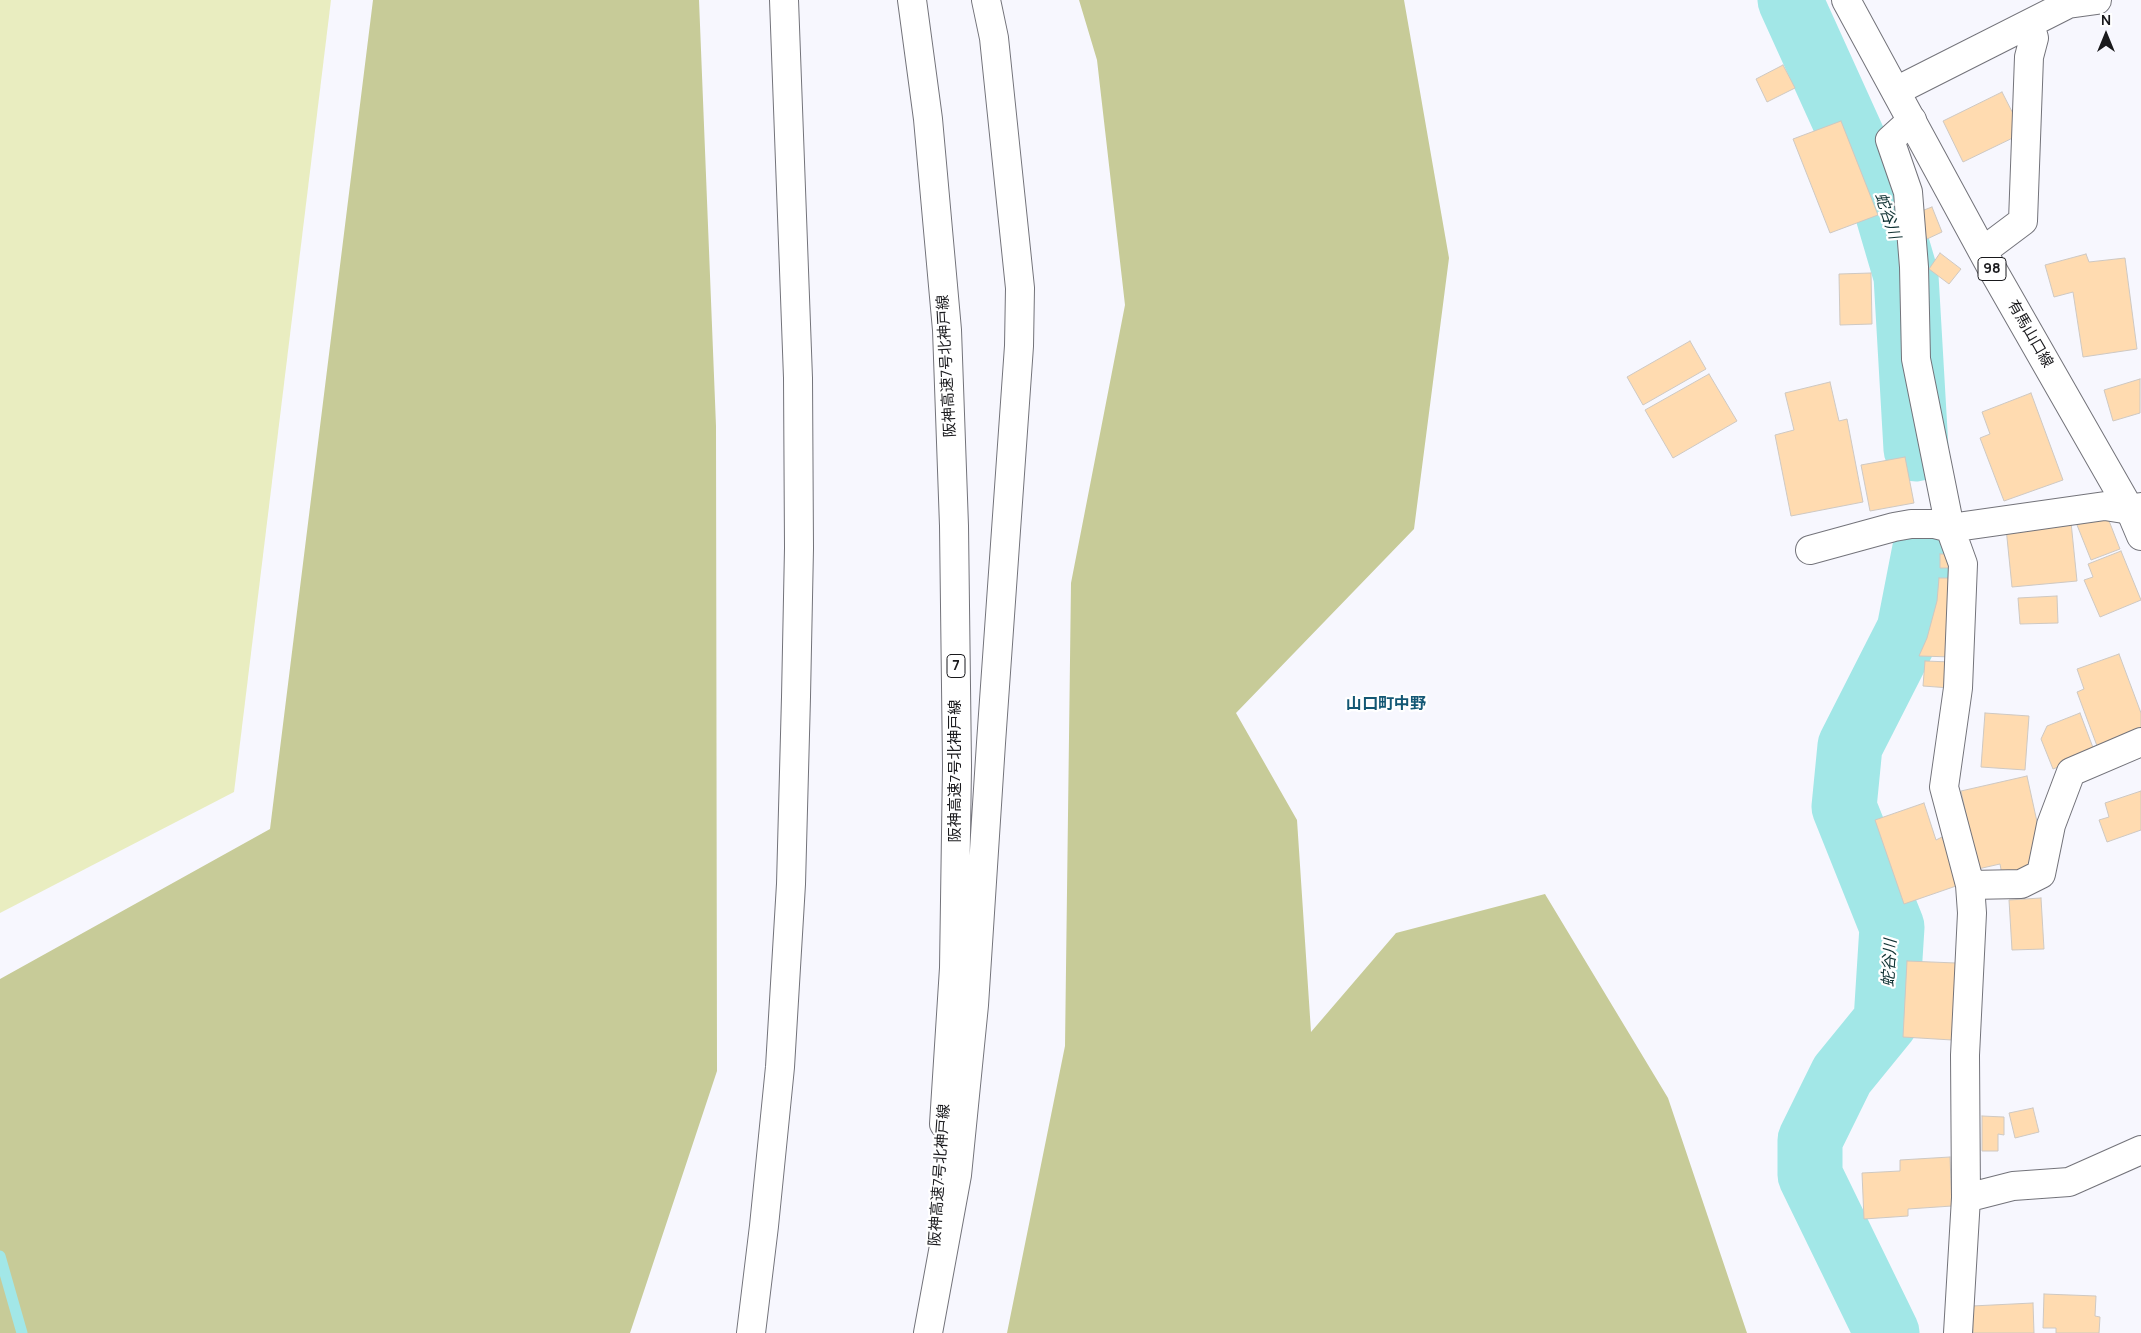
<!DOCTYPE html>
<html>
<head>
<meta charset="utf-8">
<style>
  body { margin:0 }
  #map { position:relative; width:2141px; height:1333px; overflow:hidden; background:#f7f7fe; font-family:Manrope,sans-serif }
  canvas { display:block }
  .north { position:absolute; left:2081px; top:10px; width:50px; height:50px; -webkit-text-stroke:4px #fff; paint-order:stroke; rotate:0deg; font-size:14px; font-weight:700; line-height:20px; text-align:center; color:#19191c }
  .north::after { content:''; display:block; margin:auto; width:18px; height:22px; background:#19191c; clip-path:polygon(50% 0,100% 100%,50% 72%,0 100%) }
</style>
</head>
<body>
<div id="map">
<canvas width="2141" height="1333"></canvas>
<div class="north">N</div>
</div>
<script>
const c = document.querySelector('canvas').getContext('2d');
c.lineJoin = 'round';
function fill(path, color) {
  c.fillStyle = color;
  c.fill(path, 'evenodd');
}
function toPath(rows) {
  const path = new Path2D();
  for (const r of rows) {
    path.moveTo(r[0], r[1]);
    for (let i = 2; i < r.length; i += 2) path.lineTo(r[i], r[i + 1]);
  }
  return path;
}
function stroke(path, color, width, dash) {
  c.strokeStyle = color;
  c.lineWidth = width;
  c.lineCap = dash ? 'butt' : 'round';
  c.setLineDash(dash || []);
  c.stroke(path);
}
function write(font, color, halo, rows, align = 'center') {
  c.font = font + ' Manrope,"Noto Sans JP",sans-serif';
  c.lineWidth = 4.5;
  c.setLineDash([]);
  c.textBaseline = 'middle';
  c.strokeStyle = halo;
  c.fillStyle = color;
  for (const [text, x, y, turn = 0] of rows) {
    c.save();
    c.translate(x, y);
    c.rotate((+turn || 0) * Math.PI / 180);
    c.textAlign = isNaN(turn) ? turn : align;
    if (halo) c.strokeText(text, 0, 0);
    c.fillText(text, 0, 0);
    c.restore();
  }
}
const green = toPath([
  [0,0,331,0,234,792,0,913]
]);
const forest = toPath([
  [373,0,699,0,716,426,717,1071,630,1333,0,1333,0,979,270,829],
  [1079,0,1404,0,1449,258,1414,529,1236,713,1297,820,1311,1032,1396,933,1545,894,1668,1098,1747,1333,1007,1333,1065,1046,1071,583,1125,305,1097,60]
]);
const stream = toPath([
  [0,1256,22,1333]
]);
const river = toPath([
  [1790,0,1858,150,1884,201,1906,276,1916,449],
  [1887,1333,1810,1175,1810,1140,1842,1075,1886,1021,1892,927,1844,807,1850,746,1909,630,1925,548]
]);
const building = toPath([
  [1783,65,1795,88,1767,102,1756,79,1783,65],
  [2002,92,2023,133,1963,162,1943,121,2002,92],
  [1841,121,1878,215,1830,233,1793,139,1841,121],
  [1932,207,1942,232,1927,239,1916,213,1932,207],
  [1940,253,1961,269,1949,284,1929,269,1940,253],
  [2086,254,2089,262,2125,258,2137,349,2083,357,2073,292,2054,297,2045,265,2086,254],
  [1871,273,1872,324,1840,325,1839,274,1871,273],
  [1690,341,1706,369,1643,405,1627,377,1690,341],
  [1709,374,1737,421,1673,458,1645,410,1709,374],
  [2140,379,2140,413,2113,421,2104,390,2140,379],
  [1830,382,1839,421,1847,419,1863,502,1791,516,1775,435,1794,430,1785,393,1830,382],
  [2031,393,2063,480,2004,501,1980,438,1990,434,1982,412,2031,393],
  [1905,457,1914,503,1870,511,1861,465,1905,457],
  [2106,513,2120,549,2091,560,2077,525,2106,513],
  [2071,522,2077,581,2012,587,2006,528,2071,522],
  [2121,551,2141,600,2100,617,2084,580,2093,577,2088,564,2121,551],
  [1940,554,1955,554,1955,568,1940,568,1940,554],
  [1939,578,1955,578,1953,657,1919,656,1927,638,1937,601,1939,578],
  [2057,596,2058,623,2020,624,2018,598,2057,596],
  [2119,654,2141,713,2141,738,2100,754,2077,692,2084,689,2077,669,2119,654],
  [1925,661,1951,662,1950,688,1923,686,1925,661],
  [1985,713,2029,716,2025,770,1981,767,1985,713],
  [2080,713,2095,753,2053,769,2041,739,2047,726,2080,713],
  [2027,776,2041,840,2041,867,2002,875,2000,864,1978,869,1961,791,2027,776],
  [2141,791,2141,830,2107,842,2099,820,2109,817,2105,803,2141,791],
  [1924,803,1936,840,1942,837,1959,885,1904,904,1875,820,1924,803],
  [2041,898,2044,949,2012,950,2009,900,2041,898],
  [1907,961,1956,963,1952,1040,1903,1037,1907,961],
  [2033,1108,2039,1132,2015,1138,2009,1113,2033,1108],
  [1982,1116,2004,1117,2004,1135,1998,1134,1998,1151,1982,1151,1982,1116],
  [1950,1157,1952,1206,1908,1209,1908,1216,1864,1219,1862,1173,1900,1171,1900,1160,1950,1157],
  [2044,1294,2096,1296,2095,1316,2100,1317,2099,1333,2056,1333,2056,1328,2043,1328,2044,1294],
  [2033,1303,2034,1333,1973,1333,1972,1306,2033,1303]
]);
const minor = toPath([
  [1896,91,2068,4,2097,0],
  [1912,120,1890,140,1908,192,1914,267,1916,359,1950,528,1963,564,1958,688,1944,787,1970,885,1972,913,1965,1055,1966,1198,1958,1333],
  [1983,251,2023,221,2029,57,2034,38,2030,24],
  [1810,550,1894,527,1911,524,1934,524,1950,528,2105,506,2130,510,2141,507],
  [1970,885,2021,884,2041,874,2051,825,2071,772,2141,742],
  [1966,1198,2013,1186,2069,1182,2141,1150]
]);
const major = toPath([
  [1846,0,1990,265,2130,510,2141,536]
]);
const highway = toPath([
  [912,0,928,119,947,330,954,526,957,766,954,968,944,1124],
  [751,1333,764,1226,780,1067,791,884,796,697,799,548,798,378,784,0],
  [928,1333,957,1175,974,1005,991,743,1019,346,1020,288,994,38,986,0]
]);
const shields = [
  [1992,269,28],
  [956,666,18]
];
const shieldNames = [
  ["98",1992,269],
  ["7",956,666]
];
const streetNames = [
  ["有馬山口線",2030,334,60],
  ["阪神高速7号北神戸線",947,366,-93],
  ["阪神高速7号北神戸線",956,771,-90],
  ["阪神高速7号北神戸線",940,1175,-86]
];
const waterNames = [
  ["蛇谷川",1887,216,71],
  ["蛇谷川",1890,963,-87]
];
const neighbourhoodNames = [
  ["山口町中野",1386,705]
];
fill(green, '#e9edc0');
fill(forest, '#c7cb98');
stroke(stream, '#a2e7e7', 11);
stroke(river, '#a2e7e7', 65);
fill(building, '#ffdbb0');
stroke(building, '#cec8c2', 1);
stroke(minor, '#73737a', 30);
stroke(major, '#73737a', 30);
stroke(highway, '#73737a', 30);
stroke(minor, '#fff', 28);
stroke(major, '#fff', 28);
stroke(highway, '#fff', 28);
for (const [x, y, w] of shields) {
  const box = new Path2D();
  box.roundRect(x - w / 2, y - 11.5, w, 23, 4);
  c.fillStyle = '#fff';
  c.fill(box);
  stroke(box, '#19191c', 1);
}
write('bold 14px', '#19191c', null, shieldNames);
write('15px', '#19191c', '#fff', streetNames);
write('italic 16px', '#103233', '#fff', waterNames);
write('bold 16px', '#135774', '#fff', neighbourhoodNames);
</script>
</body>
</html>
